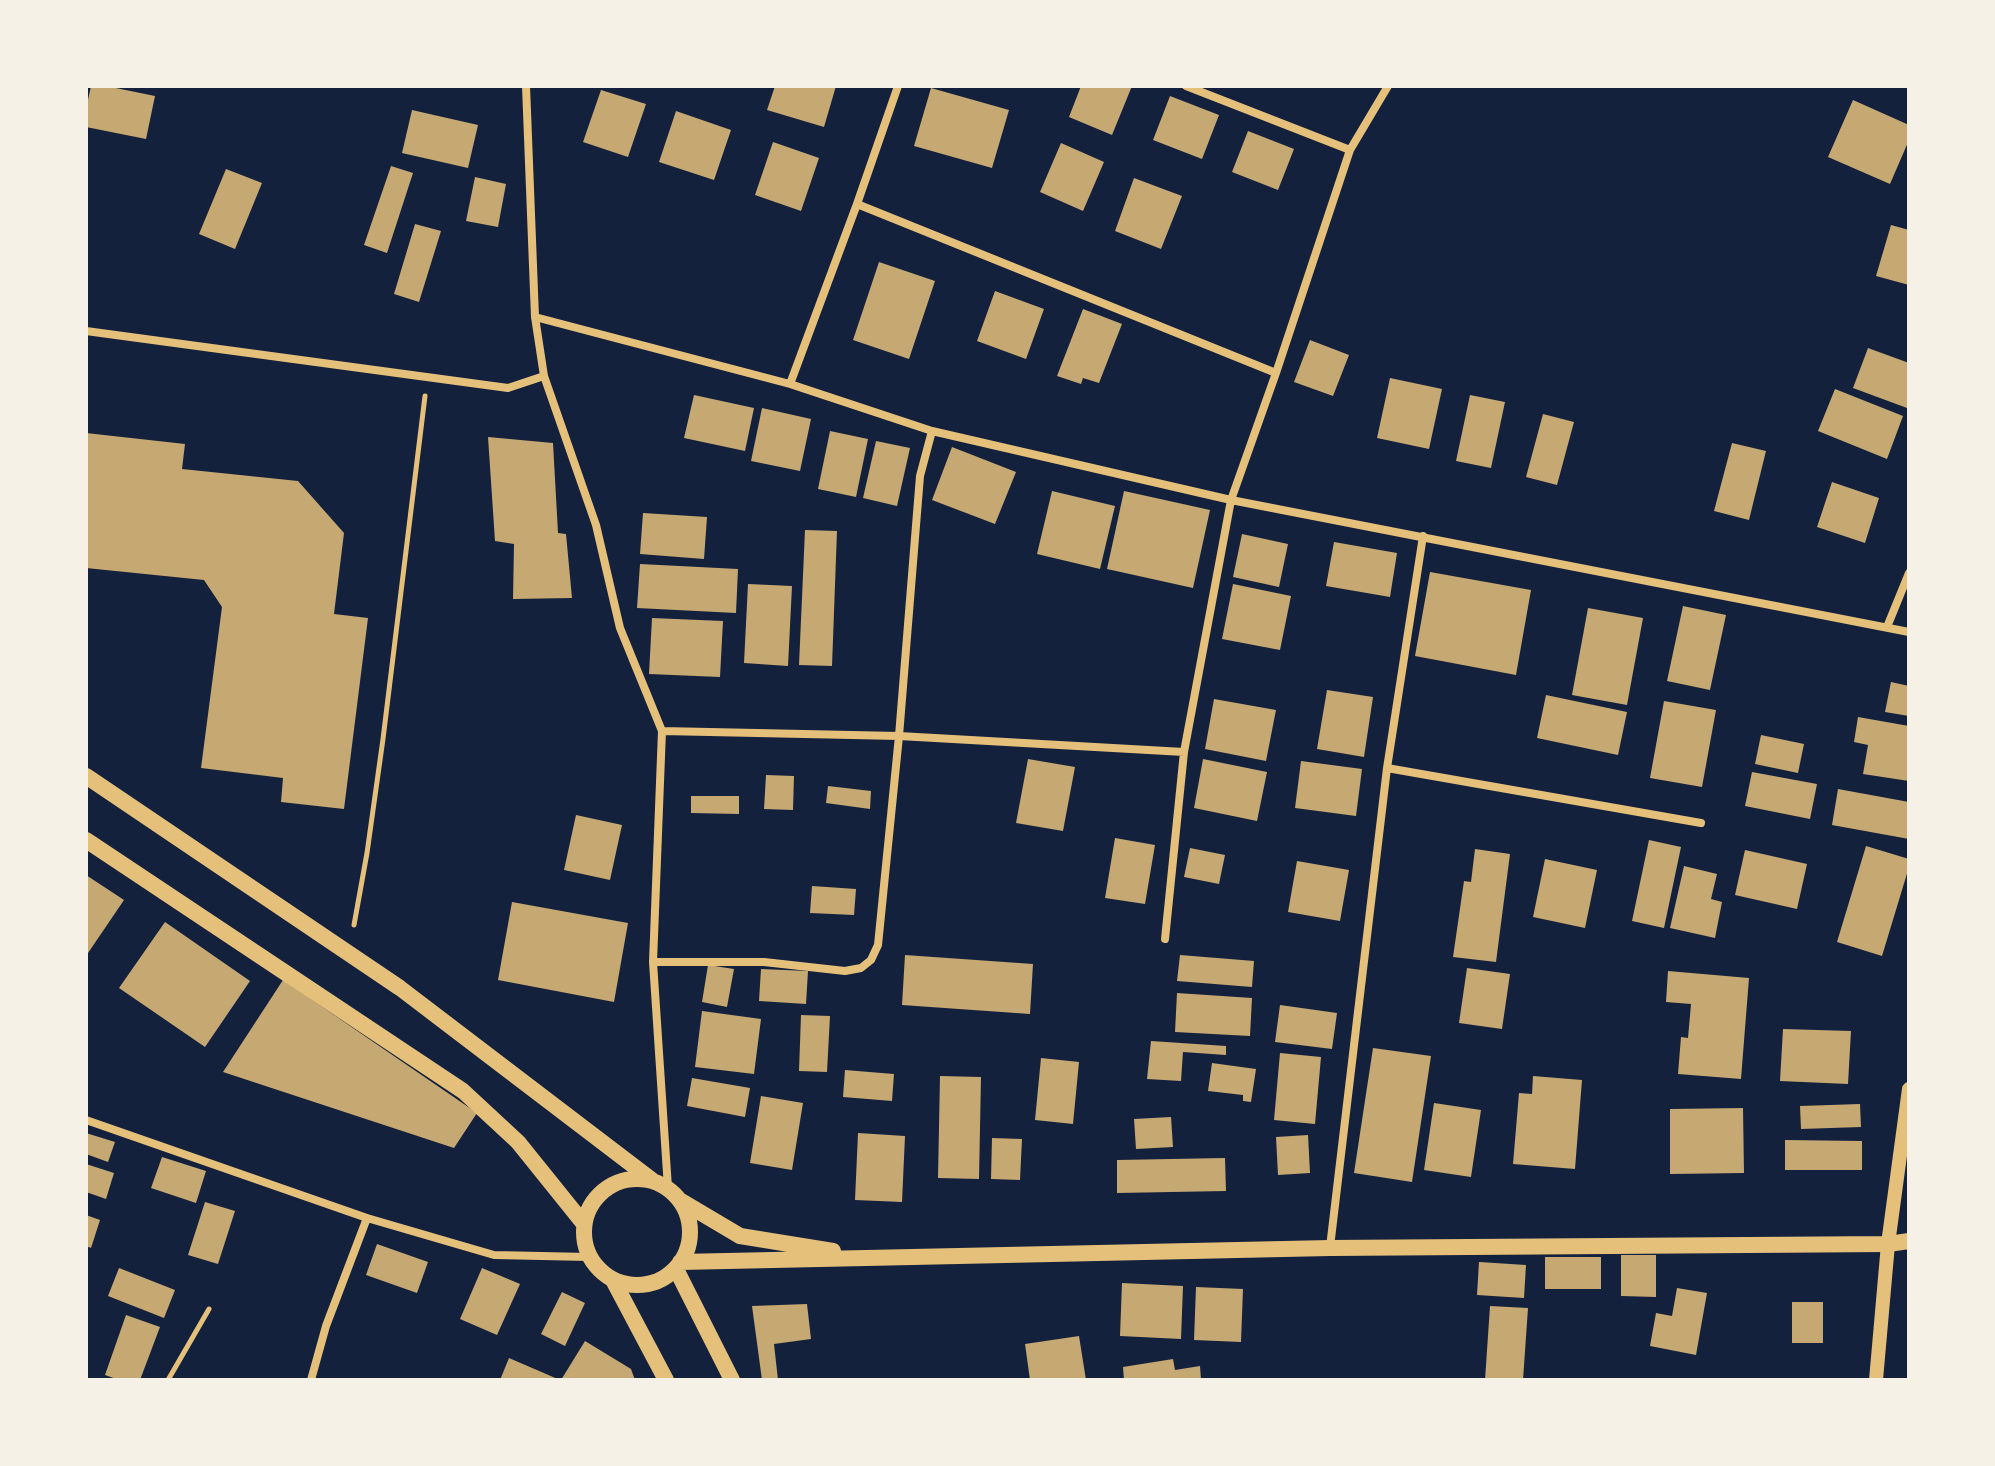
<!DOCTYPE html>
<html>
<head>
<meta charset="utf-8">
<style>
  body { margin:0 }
  #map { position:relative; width:1995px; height:1466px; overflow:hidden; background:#14213d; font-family:Overpass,sans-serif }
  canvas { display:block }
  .frame { position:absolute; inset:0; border:88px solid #f6f1e7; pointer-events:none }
</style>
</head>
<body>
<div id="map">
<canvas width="1995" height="1466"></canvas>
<div class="frame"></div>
</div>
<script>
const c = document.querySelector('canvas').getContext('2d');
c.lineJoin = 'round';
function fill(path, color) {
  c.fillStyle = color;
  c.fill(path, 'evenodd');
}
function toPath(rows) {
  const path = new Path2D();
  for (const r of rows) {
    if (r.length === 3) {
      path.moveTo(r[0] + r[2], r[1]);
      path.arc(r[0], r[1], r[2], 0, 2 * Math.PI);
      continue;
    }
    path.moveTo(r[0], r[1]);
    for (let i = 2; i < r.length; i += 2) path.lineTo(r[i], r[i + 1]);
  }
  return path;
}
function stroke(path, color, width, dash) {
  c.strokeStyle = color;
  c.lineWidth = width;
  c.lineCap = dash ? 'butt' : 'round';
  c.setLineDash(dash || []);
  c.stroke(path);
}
const building = toPath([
  [91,86,106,86,155,96,146,139,86,127,86,109],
  [775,86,836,86,824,127,767,110],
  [1081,86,1132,86,1112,135,1069,117],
  [931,88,1009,110,992,168,914,146],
  [601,90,646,104,628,157,583,142],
  [1170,96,1219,115,1202,159,1153,140],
  [1853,100,1909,125,1909,140,1890,184,1828,157],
  [412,110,478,125,468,168,402,153],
  [676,111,731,130,714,180,659,162],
  [1248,131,1294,149,1278,190,1232,172],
  [773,142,819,158,801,211,755,195],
  [1061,143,1104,162,1083,211,1040,192],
  [391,166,413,173,387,253,364,245],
  [226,169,262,183,235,249,199,234],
  [475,177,506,184,498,227,466,221],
  [1134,178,1182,196,1161,249,1115,231],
  [415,224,441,231,419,302,394,294],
  [1891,225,1909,230,1909,285,1876,276],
  [879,262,935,281,909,359,853,340],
  [995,291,1044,309,1026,359,977,341],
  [1083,309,1122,324,1099,383,1083,378,1081,384,1057,376],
  [1310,340,1349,355,1333,396,1294,382],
  [1868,348,1909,363,1909,403,1907,408,1853,388],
  [1390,378,1442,389,1429,449,1377,438],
  [1835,389,1903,416,1887,459,1818,431],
  [694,395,754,408,745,451,684,438],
  [1470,395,1505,402,1491,468,1456,461],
  [762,408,811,419,800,471,751,461],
  [1543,414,1574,422,1557,485,1526,477],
  [830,431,868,439,856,497,818,489],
  [86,433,185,444,182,469,298,481,344,533,334,614,368,618,344,809,281,802,283,778,201,768,222,607,204,580,86,568],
  [488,437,553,443,558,533,566,534,572,598,513,599,514,544,495,541],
  [876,441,910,448,897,506,863,498],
  [1732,443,1766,451,1749,520,1714,511],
  [952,447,1016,472,995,524,932,500],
  [1832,482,1879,498,1865,543,1817,527],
  [1052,491,1115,506,1100,569,1037,554],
  [1124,491,1210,510,1193,588,1107,569],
  [643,513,707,517,704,559,640,554],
  [805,530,837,531,832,666,799,665],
  [1242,534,1288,544,1279,587,1233,577],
  [1334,542,1397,553,1390,597,1326,586],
  [640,564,738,569,736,613,637,608],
  [1430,572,1531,590,1516,675,1415,656],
  [748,584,792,586,788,666,744,663],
  [1233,584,1291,596,1280,650,1222,639],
  [1683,606,1726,615,1710,690,1667,681],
  [1588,608,1643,618,1627,705,1572,695],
  [652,618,723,621,720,677,649,674],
  [1891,682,1909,686,1909,716,1885,712],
  [1327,690,1373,697,1364,757,1317,749],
  [1546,695,1627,712,1618,755,1537,738],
  [1214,699,1276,710,1266,761,1205,749],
  [1664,701,1716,710,1702,787,1650,778],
  [1858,717,1909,726,1909,781,1863,774,1868,745,1854,742],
  [1761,735,1804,744,1798,773,1755,764],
  [1028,759,1075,767,1063,831,1016,823],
  [1203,759,1267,772,1257,821,1194,808],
  [1301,761,1362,769,1356,816,1295,808],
  [1752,772,1817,784,1810,819,1745,806],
  [766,775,794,776,793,810,764,809],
  [828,786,871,791,870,809,826,803],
  [1838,789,1909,802,1909,839,1832,825],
  [691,796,739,796,739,814,691,813],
  [576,815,622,825,610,880,564,870],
  [1115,838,1155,845,1145,904,1105,898],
  [1649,840,1681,847,1664,928,1632,921],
  [1866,846,1909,859,1909,867,1882,956,1837,942],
  [1190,848,1225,855,1219,884,1184,877],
  [1475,849,1510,854,1496,962,1453,957,1464,881,1471,882],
  [1745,850,1807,864,1797,909,1735,895],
  [1545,859,1597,870,1585,928,1533,917],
  [1297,861,1349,870,1340,921,1288,912],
  [1684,866,1717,874,1711,899,1722,902,1715,938,1670,928],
  [86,875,124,900,86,956],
  [812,886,856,889,854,915,810,913],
  [512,902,628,923,614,1002,498,980],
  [165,922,250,981,205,1047,119,988],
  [905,955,1033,964,1030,1014,902,1005],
  [1180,955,1254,961,1252,987,1177,981],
  [708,965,734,969,727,1007,702,1002],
  [1467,968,1510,974,1502,1029,1459,1023],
  [761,969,808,971,806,1004,759,1001],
  [1668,971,1749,978,1741,1079,1678,1074,1681,1037,1688,1038,1691,1004,1666,1002],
  [283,980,477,1113,454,1148,223,1072],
  [1177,993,1252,998,1250,1036,1175,1032],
  [1280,1005,1337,1013,1332,1049,1275,1042],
  [702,1011,761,1019,754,1074,695,1067],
  [801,1015,830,1016,827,1072,799,1071],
  [1783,1029,1851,1031,1848,1084,1780,1081],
  [1151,1041,1226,1046,1226,1055,1183,1052,1181,1081,1147,1079],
  [1373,1048,1431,1056,1412,1182,1354,1173],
  [1280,1053,1321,1057,1315,1124,1274,1120],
  [1041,1058,1079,1062,1073,1124,1035,1120],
  [1212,1063,1256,1069,1251,1102,1243,1101,1243,1095,1208,1091],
  [845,1070,894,1074,892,1101,843,1097],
  [940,1076,981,1077,979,1179,938,1178],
  [1533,1076,1582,1080,1575,1169,1513,1164,1519,1093,1532,1094],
  [692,1078,750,1088,745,1117,687,1106],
  [761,1096,803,1103,792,1170,750,1163],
  [1434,1103,1481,1110,1471,1177,1424,1170],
  [1860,1104,1861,1127,1801,1129,1800,1106],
  [1743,1108,1744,1173,1670,1174,1670,1109],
  [1171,1117,1173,1147,1136,1149,1134,1119],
  [86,1133,115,1142,108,1162,86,1154],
  [858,1133,905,1136,902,1202,855,1200],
  [1308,1135,1310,1173,1278,1175,1276,1137],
  [992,1138,1022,1139,1020,1180,991,1179],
  [1785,1140,1862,1141,1862,1170,1785,1170],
  [162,1157,206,1171,196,1203,151,1188],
  [1225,1158,1226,1191,1117,1193,1117,1160],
  [86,1164,114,1173,106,1199,86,1192],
  [205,1202,235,1211,218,1264,188,1255],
  [86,1215,100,1220,91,1248,86,1246],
  [377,1244,428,1262,417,1293,366,1275],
  [1621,1255,1656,1255,1656,1297,1621,1296],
  [1545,1257,1601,1257,1601,1289,1545,1289],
  [1479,1262,1526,1265,1524,1298,1477,1295],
  [119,1268,175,1290,164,1318,108,1296],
  [482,1268,520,1284,497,1335,460,1319],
  [1122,1283,1183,1286,1181,1339,1120,1336],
  [1196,1287,1243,1289,1241,1342,1194,1340],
  [1677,1288,1707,1293,1696,1355,1650,1346,1656,1313,1672,1316],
  [562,1292,585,1303,565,1346,541,1334],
  [1792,1302,1823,1302,1823,1343,1792,1343],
  [807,1304,811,1339,774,1344,778,1380,762,1380,752,1306],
  [1490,1306,1528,1308,1523,1380,1485,1380],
  [126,1315,160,1327,140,1380,119,1380,105,1375],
  [1079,1336,1086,1380,1030,1380,1025,1344],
  [585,1341,631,1369,635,1380,561,1380],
  [509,1358,560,1380,500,1380],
  [1173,1359,1175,1370,1200,1366,1201,1380,1124,1380,1123,1367]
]);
const path = toPath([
  [354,925,367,853,383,739,425,396],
  [168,1380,209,1309]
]);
const minor = toPath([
  [526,86,535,317,544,376,596,525,620,628,662,731,653,962,668,1188],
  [1186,86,1350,150],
  [857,204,1276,373],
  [535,317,790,384,932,431,1231,500,1909,632],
  [86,331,508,388,544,376],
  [790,384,857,204,898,86],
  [1887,627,1909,573],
  [662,731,899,736,1184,752,1231,500,1276,373,1350,150,1388,86],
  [1387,768,1701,823],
  [1165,939,1184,752],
  [653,962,764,962,845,971,861,968,871,960,878,945,899,736,920,476,932,431],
  [86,1120,367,1218,494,1255,589,1257],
  [1330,1247,1387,768,1423,536],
  [311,1380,326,1326,367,1218]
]);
const tertiary = toPath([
  [1876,1380,1888,1244,1909,1089]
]);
const secondary = toPath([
  [86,776,400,988,652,1180],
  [86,840,463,1091,518,1142,584,1224],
  [637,1232,53],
  [681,1201,740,1236,833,1251],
  [680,1262,1330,1248,1888,1244,1909,1241],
  [676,1269,732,1380],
  [613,1280,666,1380]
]);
fill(building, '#c6a872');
stroke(path, '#e5c07b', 5);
stroke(minor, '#e5c07b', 8);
stroke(tertiary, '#e5c07b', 14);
stroke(secondary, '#e5c07b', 16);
</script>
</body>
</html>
